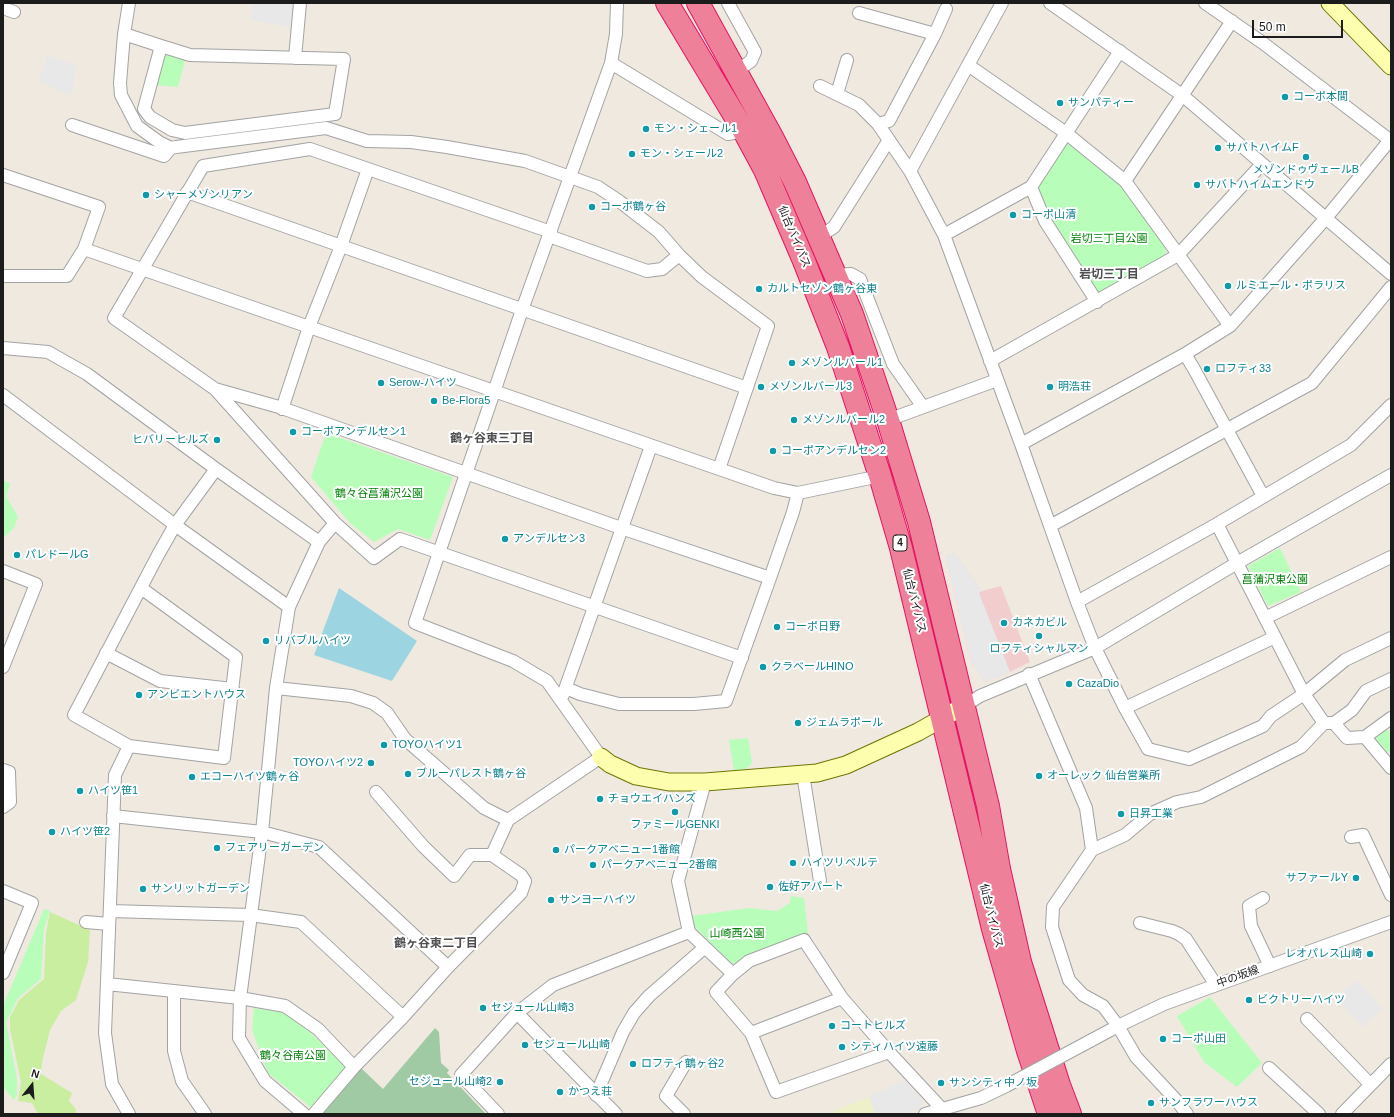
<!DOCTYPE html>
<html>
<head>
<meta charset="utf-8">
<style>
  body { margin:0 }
  #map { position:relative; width:1394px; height:1117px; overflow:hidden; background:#efe9e0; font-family:Helvetica,sans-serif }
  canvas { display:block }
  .frame { position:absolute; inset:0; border:4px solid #1c1c1c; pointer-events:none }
  .north { position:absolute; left:12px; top:1065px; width:40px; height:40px; -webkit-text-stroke:3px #fff; paint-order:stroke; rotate:17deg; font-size:11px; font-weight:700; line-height:16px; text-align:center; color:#1c1c1c }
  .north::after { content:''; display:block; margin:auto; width:14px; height:18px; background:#1c1c1c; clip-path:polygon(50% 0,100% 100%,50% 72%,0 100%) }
  .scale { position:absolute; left:1252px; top:20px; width:91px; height:18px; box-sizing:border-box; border:2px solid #1c1c1c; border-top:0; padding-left:5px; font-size:12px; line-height:14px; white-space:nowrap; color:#1c1c1c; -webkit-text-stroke:3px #fff; paint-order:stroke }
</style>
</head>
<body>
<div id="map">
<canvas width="1394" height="1117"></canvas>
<div class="frame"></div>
<div class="north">N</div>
<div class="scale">50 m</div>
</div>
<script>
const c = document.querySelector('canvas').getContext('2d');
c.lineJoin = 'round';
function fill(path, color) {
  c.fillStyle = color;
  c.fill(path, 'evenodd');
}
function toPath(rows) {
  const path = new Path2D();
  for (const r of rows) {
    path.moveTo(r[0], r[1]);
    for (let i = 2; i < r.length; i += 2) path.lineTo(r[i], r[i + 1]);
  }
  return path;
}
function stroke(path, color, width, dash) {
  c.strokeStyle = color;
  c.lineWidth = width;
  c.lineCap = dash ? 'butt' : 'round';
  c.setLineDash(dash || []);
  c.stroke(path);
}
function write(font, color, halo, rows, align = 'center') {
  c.font = font + ' Helvetica,"Noto Sans JP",sans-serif';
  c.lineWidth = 4;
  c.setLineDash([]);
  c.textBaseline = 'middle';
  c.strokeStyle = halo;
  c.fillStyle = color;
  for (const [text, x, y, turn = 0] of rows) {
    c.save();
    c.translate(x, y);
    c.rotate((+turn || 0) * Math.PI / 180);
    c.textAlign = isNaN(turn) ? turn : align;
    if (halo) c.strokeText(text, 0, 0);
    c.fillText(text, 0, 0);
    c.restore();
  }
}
const commercial = toPath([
  [955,553,982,591,1001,586,1030,662,1010,672,985,682,970,659,953,587,946,556]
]);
const farmland = toPath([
  [869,1097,876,1114,826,1114]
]);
const grass = toPath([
  [50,912,90,930,88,962,76,1000,61,1011,50,1030,42,1062,41,1074,72,1093,69,1101,76,1109,75,1114,38,1114,32,1103,18,1101,21,1082,10,1029,10,1017,19,1000,44,979,46,933]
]);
const cemetery = toPath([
  [435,1028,439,1032,441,1063,449,1070,447,1073,486,1114,321,1114,361,1068,383,1089]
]);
const park = toPath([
  [169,51,186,57,178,87,156,85,162,57],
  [1069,142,1117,181,1165,246,1166,257,1098,294,1049,217,1037,189,1062,144],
  [326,433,453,477,430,540,398,529,374,542,350,523,311,477],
  [3,480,10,484,6,496,18,517,14,528,3,538],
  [1280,548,1301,592,1268,606,1248,566],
  [1385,727,1391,734,1391,750,1385,754,1369,737],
  [748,738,752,763,746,769,734,770,729,740],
  [791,896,804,898,808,933,746,957,738,963,732,964,692,924,691,916,749,908,777,911,790,903],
  [44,909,50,911,44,929,41,979,18,998,6,1022,17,1080,17,1095,14,1100,3,1087,3,1006],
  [1210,997,1262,1063,1237,1087,1204,1062,1177,1016],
  [254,1008,285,1013,313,1035,346,1068,313,1109,268,1073,252,1030]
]);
const parking = toPath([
  [252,3,293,3,291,27,251,20],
  [47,56,76,65,72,96,39,81],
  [955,553,982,591,979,593,1010,672,985,682,970,659,953,587,946,556],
  [1358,981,1382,1009,1362,1027,1335,995],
  [905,1080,922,1101,920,1109,902,1114,876,1114,869,1097]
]);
const water = toPath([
  [339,588,417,641,392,681,314,655]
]);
const street = toPath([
  [129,3,124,34,120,83,121,95,137,126,159,142,171,148],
  [728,3,755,52,751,61,737,71],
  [1050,3,1182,95,1391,274],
  [1205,3,1263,43,1391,141],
  [3,8,14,12],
  [859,13,935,34],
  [124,34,161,46],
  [161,46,190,55,344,59,335,114,185,133,172,130,150,117,144,109,161,46],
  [295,58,300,3],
  [611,63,728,134,744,131],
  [968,65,1066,133,1125,181,1230,326],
  [820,86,859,105,878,124,910,171,944,235,1021,444,1077,602,1095,648,1125,708,1148,749,1189,759,1263,726,1271,716,1304,694,1345,660,1391,638],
  [837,94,847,60],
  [878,124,889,121,935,34,946,9],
  [72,125,164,156,171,148,176,147,326,128,367,141,411,142,447,147,525,161,598,187,619,201,659,232,679,255,702,277,768,326,719,469],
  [910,171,1002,3],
  [3,175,99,207,84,249,67,276,3,276],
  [1125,181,1232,21],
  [1031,187,1045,221,1097,302],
  [187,192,747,388],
  [551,232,310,149,203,166,114,318,215,389,335,523,374,558,400,539,742,658],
  [944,235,1031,187,1120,51],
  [549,236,647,271,662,269,679,255],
  [819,237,834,227,889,140],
  [84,249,774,488,798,493,880,476],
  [835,275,851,274,860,279,893,364,923,407],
  [3,348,48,352,87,374,216,469,319,542],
  [1185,354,1194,369,1263,496],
  [990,361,1178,255,1262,164],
  [215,389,279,407,621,528,770,578],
  [3,395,175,525,289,607],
  [282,409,309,327,341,246,368,169],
  [888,420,997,380],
  [1021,444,1185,354,1230,326,1326,218,1390,140],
  [1217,524,1304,694,1324,723],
  [1050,526,1312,383,1391,287],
  [3,571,36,584,3,667],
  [141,588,236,657,224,758,129,746,74,715,158,555,175,525,216,469],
  [1077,602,1217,524,1351,445,1391,405],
  [1265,618,1391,557],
  [106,653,160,681,233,689],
  [1029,674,1086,808,1092,850,1053,907,1052,927,1069,980,1083,995,1103,1006,1118,1026,1136,1057,1177,1101,1187,1114],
  [1391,679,1366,691,1352,710,1334,723,1347,738,1365,737,1391,718],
  [276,688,351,696,373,703,387,713,405,739,484,808,508,820],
  [566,688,580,694,619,704,694,704,726,701,770,578,793,512,798,493],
  [563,695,651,446],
  [964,706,980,696,1095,648,1237,563,1391,475],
  [1125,708,1275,637],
  [1365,737,1391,768],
  [3,770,9,772,10,802,3,807],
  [803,774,820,881],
  [705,782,678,881,689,932,733,974],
  [376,792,423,846,454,876,470,855,492,855],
  [113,816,262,832,319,847,448,967],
  [1351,837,1363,835,1391,895],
  [1092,850,1125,835,1150,814,1177,802,1201,797,1301,747,1324,723,1334,723],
  [3,891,32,903,3,973],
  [1263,898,1249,906,1251,926,1270,966],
  [110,911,250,915,301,922,403,1017],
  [86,922,109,924],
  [1140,923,1172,931,1179,934,1186,939,1216,985],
  [107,984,240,998,285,1006,318,1029,354,1067],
  [174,991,174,1051,182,1081,205,1114],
  [517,1013,616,1114],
  [1307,1019,1370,1084],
  [751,1033,842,998],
  [1090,1041,1118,1026,1164,1004,1391,922],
  [889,1052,776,1092,751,1033,716,992,733,974,749,961,804,940,842,998,889,1052,942,1109],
  [1269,1068,1319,1114],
  [596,1095,623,1032,634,1013,649,996,704,948],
  [129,1114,112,1084,105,1033,115,775,129,746],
  [304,1114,265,1081,239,1038,240,998,262,832,276,688,289,607,319,542,335,523],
  [314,1114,354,1067,403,1017,448,967,521,893,525,881,521,875,492,855,508,820,601,757,547,681,513,661,415,623,522,310,611,63,616,34,617,3],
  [498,1114,461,1075,517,1013,553,985,689,932],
  [684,1114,666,1096,686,1062],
  [925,1114,981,1098,1006,1086],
  [1342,1114,1391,1064]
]);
const secondary = toPath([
  [1330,3,1391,66],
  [601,757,610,764,636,776,669,782,705,782,817,773,846,765,918,732,964,706]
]);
const highway = toPath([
  [667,3,744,131,765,170,804,261,838,347,880,476,901,548,993,929,1028,1051,1049,1114],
  [698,3,772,137,795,182,852,314,888,420,919,522,988,806,999,869,1020,962,1059,1085,1070,1114]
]);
const streetBridge = toPath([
  [1006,1086,1090,1041]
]);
const markers = [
  [1285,97,4,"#0f9aa8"],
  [1060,103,4,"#0f9aa8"],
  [646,129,4,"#0f9aa8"],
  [1218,148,4,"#0f9aa8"],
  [632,154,4,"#0f9aa8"],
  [1306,157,4,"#0f9aa8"],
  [1197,185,4,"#0f9aa8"],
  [146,195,4,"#0f9aa8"],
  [592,207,4,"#0f9aa8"],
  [1013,215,4,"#0f9aa8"],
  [1228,286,4,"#0f9aa8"],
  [759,289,4,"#0f9aa8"],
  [792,363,4,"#0f9aa8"],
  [1207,369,4,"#0f9aa8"],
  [381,383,4,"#0f9aa8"],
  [761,387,4,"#0f9aa8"],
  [1050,387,4,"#0f9aa8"],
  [434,401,4,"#0f9aa8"],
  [794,420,4,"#0f9aa8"],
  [293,432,4,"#0f9aa8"],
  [217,440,4,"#0f9aa8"],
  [773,451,4,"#0f9aa8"],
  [505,539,4,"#0f9aa8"],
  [17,555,4,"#0f9aa8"],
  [1004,623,4,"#0f9aa8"],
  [777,627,4,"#0f9aa8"],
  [1039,636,4,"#0f9aa8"],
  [266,641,4,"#0f9aa8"],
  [763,667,4,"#0f9aa8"],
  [1069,684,4,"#0f9aa8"],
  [139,695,4,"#0f9aa8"],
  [798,723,4,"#0f9aa8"],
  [384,745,4,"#0f9aa8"],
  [371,763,4,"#0f9aa8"],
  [408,774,4,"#0f9aa8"],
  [1039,776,4,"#0f9aa8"],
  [192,777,4,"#0f9aa8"],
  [80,791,4,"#0f9aa8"],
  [600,799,4,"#0f9aa8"],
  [675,812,4,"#0f9aa8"],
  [1121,814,4,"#0f9aa8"],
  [52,832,4,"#0f9aa8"],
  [217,848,4,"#0f9aa8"],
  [556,850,4,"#0f9aa8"],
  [793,863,4,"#0f9aa8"],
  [593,865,4,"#0f9aa8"],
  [1356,878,4,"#0f9aa8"],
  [770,887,4,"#0f9aa8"],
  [143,889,4,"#0f9aa8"],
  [551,900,4,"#0f9aa8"],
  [1370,954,4,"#0f9aa8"],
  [1249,1000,4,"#0f9aa8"],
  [483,1008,4,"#0f9aa8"],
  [832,1026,4,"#0f9aa8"],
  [1163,1039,4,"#0f9aa8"],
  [525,1045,4,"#0f9aa8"],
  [842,1047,4,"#0f9aa8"],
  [633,1064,4,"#0f9aa8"],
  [500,1082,4,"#0f9aa8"],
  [941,1083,4,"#0f9aa8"],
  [560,1092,4,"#0f9aa8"],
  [1151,1103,4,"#0f9aa8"]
];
const shields = [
  [900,543,14]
];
const shieldNames = [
  ["4",900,543]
];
const cultureNames = [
  ["コーポ本間",1293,97],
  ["サンパティー",1068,103],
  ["モン・シェール1",654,129],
  ["サバトハイムF",1226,148],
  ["モン・シェール2",640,154],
  ["メゾンドゥヴェールB",1306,170,"center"],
  ["サバトハイムエンドウ",1205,185],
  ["シャーメゾンリアン",154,195],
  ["コーポ鶴ヶ谷",600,207],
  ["コーポ山清",1021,215],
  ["ルミエール・ポラリス",1236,286],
  ["カルトセゾン鶴ヶ谷東",767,289],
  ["メゾンルバール1",800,363],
  ["ロフティ33",1215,369],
  ["Serow-ハイツ",389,383],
  ["メゾンルバール3",769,387],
  ["明浩荘",1058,387],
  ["Be-Flora5",442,401],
  ["メゾンルバール2",802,420],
  ["コーポアンデルセン1",301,432],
  ["ヒバリーヒルズ",209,440,"right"],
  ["コーポアンデルセン2",781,451],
  ["アンデルセン3",513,539],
  ["パレドールG",25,555],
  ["カネカビル",1012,623],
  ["コーポ日野",785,627],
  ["リバブルハイツ",274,641],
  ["ロフティシャルマン",1039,649,"center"],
  ["クラベールHINO",771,667],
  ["CazaDio",1077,684],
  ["アンビエントハウス",147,695],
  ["ジェムラポール",806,723],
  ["TOYOハイツ1",392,745],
  ["TOYOハイツ2",363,763,"right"],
  ["ブルーパレスト鶴ヶ谷",416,774],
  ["オーレック 仙台営業所",1047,776],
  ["エコーハイツ鶴ヶ谷",200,777],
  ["ハイツ笹1",88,791],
  ["チョウエイハンズ",608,799],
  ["日昇工業",1129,814],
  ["ファミールGENKI",675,825,"center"],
  ["ハイツ笹2",60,832],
  ["フェアリーガーデン",225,848],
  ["パークアベニュー1番館",564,850],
  ["ハイツリベルテ",801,863],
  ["パークアベニュー2番館",601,865],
  ["サファールY",1348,878,"right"],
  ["佐好アパート",778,887],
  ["サンリットガーデン",151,889],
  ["サンヨーハイツ",559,900],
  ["レオパレス山崎",1362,954,"right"],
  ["ビクトリーハイツ",1257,1000],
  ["セジュール山崎3",491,1008],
  ["コートヒルズ",840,1026],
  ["コーポ山田",1171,1039],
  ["セジュール山崎",533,1045],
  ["シティハイツ遠藤",850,1047],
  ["ロフティ鶴ヶ谷2",641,1064],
  ["セジュール山崎2",492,1082,"right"],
  ["サンシティ中ノ坂",949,1083],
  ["かつえ荘",568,1092],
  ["サンフラワーハウス",1159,1103]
];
const streetNames = [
  ["仙台バイパス",794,237,67],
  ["仙台バイパス",914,601,76],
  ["仙台バイパス",991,916,76],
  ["中の坂線",1238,977,-20]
];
const parkNames = [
  ["岩切三丁目公園",1109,239],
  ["鶴々谷菖蒲沢公園",379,494],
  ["菖蒲沢東公園",1275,580],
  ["山崎西公園",737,934],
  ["鶴々谷南公園",293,1056]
];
const neighbourhoodNames = [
  ["岩切三丁目",1109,275],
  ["鶴ヶ谷東三丁目",492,439],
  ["鶴ヶ谷東二丁目",436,944]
];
fill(commercial, '#f2cdcd');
fill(farmland, '#eef0c9');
fill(grass, '#caeea0');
fill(cemetery, '#9fcaa4');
fill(park, '#b8feba');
fill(parking, '#e8e8e8');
fill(water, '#9cd4e1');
stroke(street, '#a3a3a3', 14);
stroke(secondary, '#6e7600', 19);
stroke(highway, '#e61364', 24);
stroke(street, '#fff', 12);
stroke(secondary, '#feffae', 17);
stroke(highway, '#ee8099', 22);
stroke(streetBridge, '#a3a3a3', 14, []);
stroke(streetBridge, '#fff', 12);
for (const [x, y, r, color] of markers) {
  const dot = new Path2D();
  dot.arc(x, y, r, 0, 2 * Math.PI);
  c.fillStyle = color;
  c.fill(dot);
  stroke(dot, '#fff', 1.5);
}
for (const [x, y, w] of shields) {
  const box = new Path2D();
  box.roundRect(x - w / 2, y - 8, w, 16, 3);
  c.fillStyle = '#fff';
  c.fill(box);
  stroke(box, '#1c1c1c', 1);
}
write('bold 10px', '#1c1c1c', null, shieldNames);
write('11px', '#0d838f', '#fff', cultureNames, 'left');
write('11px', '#1c1c1c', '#fff', streetNames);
write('11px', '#018307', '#fff', parkNames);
write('bold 12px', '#4f4f4f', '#fff', neighbourhoodNames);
</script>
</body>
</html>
